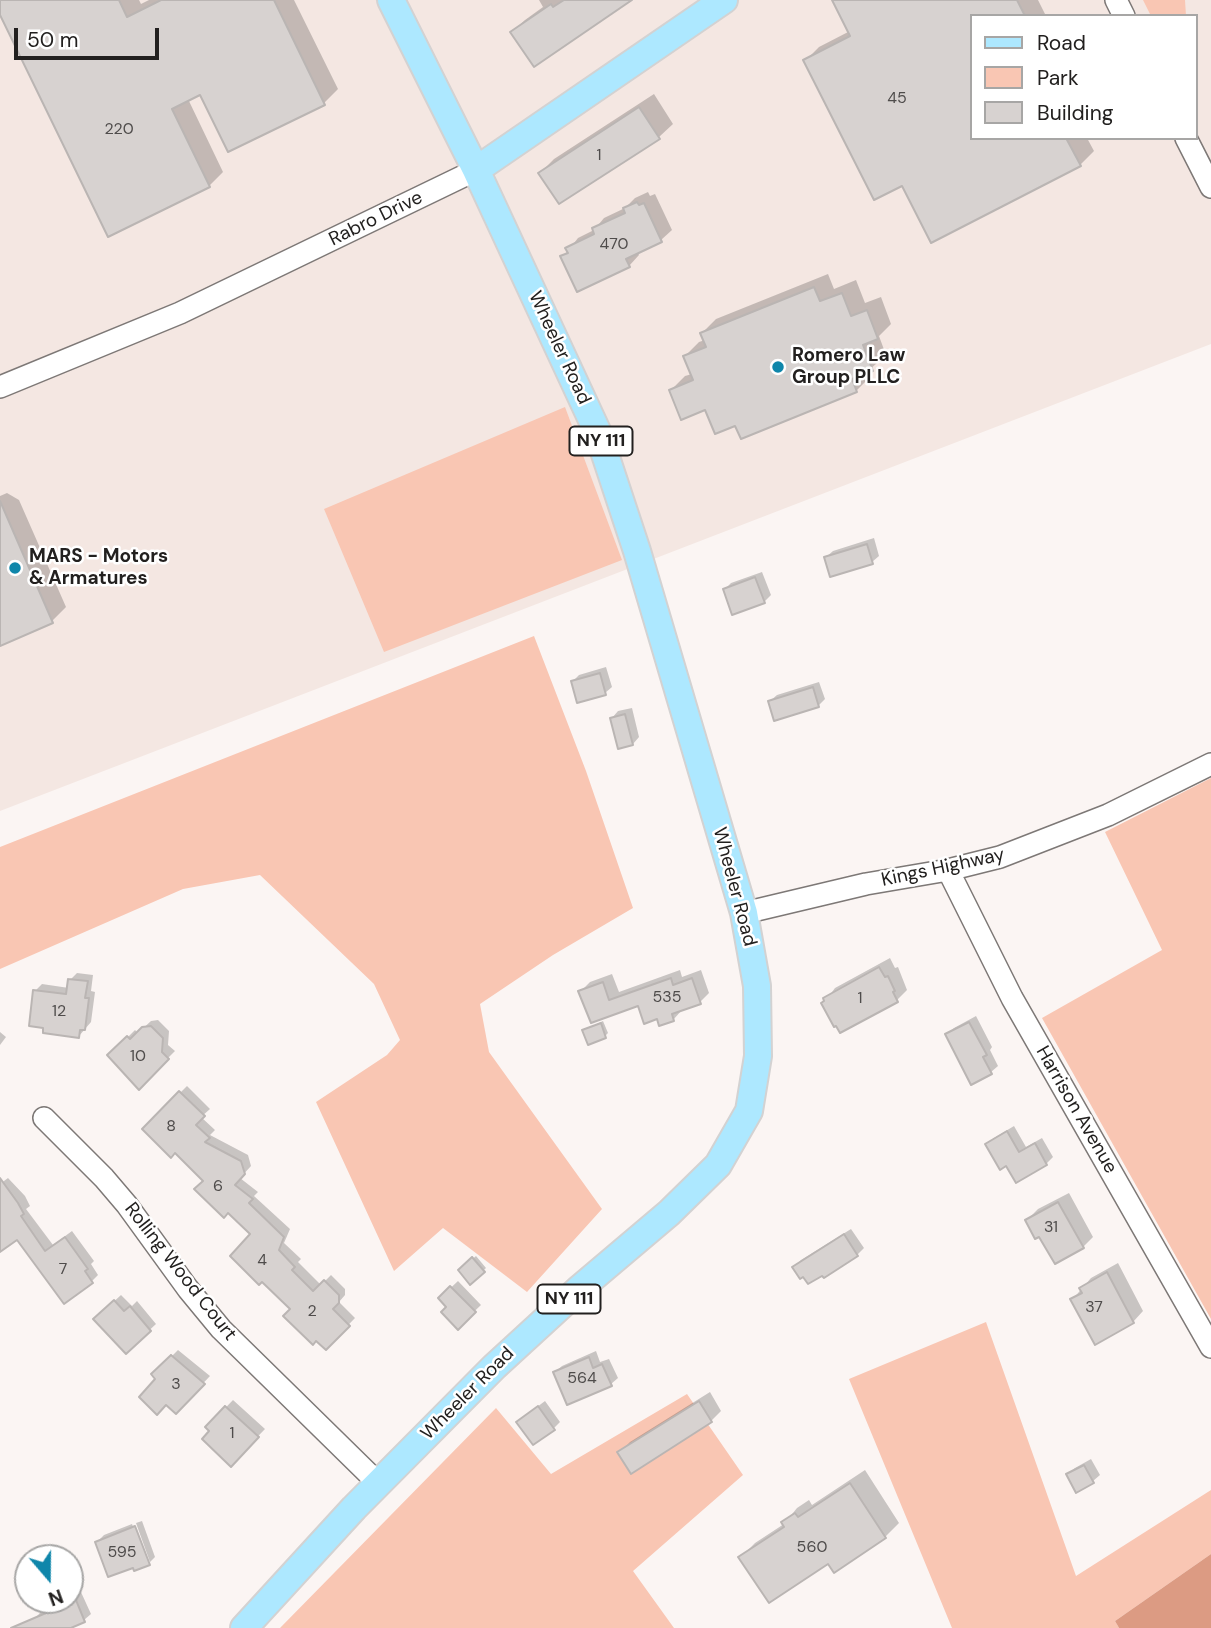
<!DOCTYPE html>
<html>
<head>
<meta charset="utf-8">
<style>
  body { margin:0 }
  #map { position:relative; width:1211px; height:1628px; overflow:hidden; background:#fbf5f3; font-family:"DM Sans",sans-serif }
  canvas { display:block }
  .legend { position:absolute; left:970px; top:14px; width:228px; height:126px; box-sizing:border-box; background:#fff; border:2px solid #a7a6a5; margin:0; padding:9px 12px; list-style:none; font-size:21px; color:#22201f }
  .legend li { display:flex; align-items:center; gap:14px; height:35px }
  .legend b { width:35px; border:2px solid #a7a6a5 }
  .north { position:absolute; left:14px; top:1544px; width:70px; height:70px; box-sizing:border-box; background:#fff; border:2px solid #a7a6a5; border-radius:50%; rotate:160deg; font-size:19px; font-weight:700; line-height:28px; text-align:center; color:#22201f }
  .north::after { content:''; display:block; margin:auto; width:24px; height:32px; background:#0f86aa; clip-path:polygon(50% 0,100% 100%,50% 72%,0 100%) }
  .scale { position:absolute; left:14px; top:28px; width:145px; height:32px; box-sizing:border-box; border:4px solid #22201f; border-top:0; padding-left:9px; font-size:21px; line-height:24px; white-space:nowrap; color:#22201f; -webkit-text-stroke:5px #fff; paint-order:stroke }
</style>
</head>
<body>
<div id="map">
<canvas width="1211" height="1628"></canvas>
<ul class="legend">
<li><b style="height:9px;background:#ade8ff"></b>Road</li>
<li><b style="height:19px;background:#f9c6b3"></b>Park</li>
<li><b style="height:19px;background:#d7d2d0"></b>Building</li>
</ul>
<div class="north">N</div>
<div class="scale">50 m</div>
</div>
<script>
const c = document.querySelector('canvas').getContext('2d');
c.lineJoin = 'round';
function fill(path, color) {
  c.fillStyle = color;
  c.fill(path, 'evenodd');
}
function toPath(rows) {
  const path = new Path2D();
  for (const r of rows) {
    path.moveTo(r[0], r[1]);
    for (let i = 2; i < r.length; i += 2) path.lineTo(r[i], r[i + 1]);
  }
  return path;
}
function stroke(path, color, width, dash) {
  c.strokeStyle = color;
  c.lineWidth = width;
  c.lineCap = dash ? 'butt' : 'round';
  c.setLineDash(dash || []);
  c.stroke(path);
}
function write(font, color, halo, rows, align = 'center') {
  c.font = font + ' "DM Sans",sans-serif';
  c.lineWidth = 5;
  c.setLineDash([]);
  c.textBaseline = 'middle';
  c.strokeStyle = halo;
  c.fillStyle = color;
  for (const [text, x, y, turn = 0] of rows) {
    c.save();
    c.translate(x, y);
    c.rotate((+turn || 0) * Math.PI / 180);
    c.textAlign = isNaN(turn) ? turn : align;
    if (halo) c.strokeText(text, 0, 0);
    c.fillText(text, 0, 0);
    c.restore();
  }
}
const built = toPath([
  [0,0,1211,0,1211,344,0,811],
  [971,16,1195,16,1195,138,971,138]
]);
const green = toPath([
  [1143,0,1185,0,1186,16,1151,16],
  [565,407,622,560,384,652,324,509],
  [534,636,586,771,633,908,553,955,480,1004,489,1052,602,1209,527,1292,443,1228,394,1271,316,1102,387,1055,400,1040,374,984,260,875,183,889,0,969,0,847],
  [1211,778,1211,1319,1042,1018,1162,950,1105,832],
  [986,1322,1076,1576,1211,1490,1211,1554,1115,1621,1119,1628,952,1628,849,1379],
  [687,1394,743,1475,633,1571,674,1628,280,1628,496,1408,551,1474]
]);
const water = toPath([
  [1211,1554,1211,1628,1119,1628,1115,1621]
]);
const shadow = toPath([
  [0,0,139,0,141,4,149,0,294,0,338,89,324,103,201,93,188,99,223,172,209,186,0,11],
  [539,0,628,0,512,32,525,20,543,7],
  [834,0,1038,0,1046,16,971,16,971,138,1087,138,1094,151,1080,165,903,184,805,61,819,47,850,31],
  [654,94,673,124,659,137,540,173,554,159],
  [648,192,650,196,655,194,672,230,661,240,637,251,639,255,629,266,563,257,578,238,594,230,604,218,625,208,635,198],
  [828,274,834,289,856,280,865,303,881,297,891,324,879,336,886,355,868,371,870,377,856,391,736,424,671,390,685,376,692,374,685,356,699,342,705,340,702,333,716,319],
  [7,493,19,500,66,607,52,621,0,644,0,496],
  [874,538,879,556,872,562,826,557,833,551],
  [762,572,771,595,764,602,725,589,731,583],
  [606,667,612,687,605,693,573,681,579,675],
  [819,682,825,699,818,706,770,701,777,695],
  [632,708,639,737,633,744,612,718,618,711],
  [890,958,895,968,898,967,907,990,897,1000,826,1000,835,988],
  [680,970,682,977,701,970,709,993,700,1002,682,1010,673,1020,658,1017,639,1004,592,1021,581,991,590,982,612,974,619,992],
  [77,973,93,975,91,991,95,992,91,1022,79,1036,35,991,42,984,69,988,70,980],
  [976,1016,992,1047,990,1050,998,1066,991,1072,972,1082,947,1035,954,1028],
  [158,1020,169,1031,168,1045,175,1051,139,1087,110,1055,135,1030,138,1033,151,1021],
  [603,1021,608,1033,605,1036,584,1030],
  [0,1032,6,1037,0,1045],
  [187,1086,210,1109,201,1117,215,1130,210,1135,248,1155,251,1166,240,1178,258,1192,254,1196,290,1229,284,1243,301,1259,298,1262,321,1285,331,1275,345,1289,345,1295,339,1302,355,1318,326,1348,293,1309,252,1233,175,1151,144,1129],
  [1014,1126,1026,1147,1042,1138,1053,1157,1046,1164,1007,1164,987,1144,994,1138],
  [8,1178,25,1196,30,1206,26,1209,53,1245,72,1231,94,1261,91,1264,98,1275,92,1281,18,1237,0,1246,0,1184],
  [1069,1193,1093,1237,1083,1247,1040,1234,1027,1220,1038,1209],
  [851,1229,864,1248,857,1255,794,1267,801,1260],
  [476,1256,486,1268,471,1282,460,1270],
  [1118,1263,1143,1311,1133,1322,1072,1300,1091,1278],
  [458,1281,481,1305,458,1327,449,1307,440,1298],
  [121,1295,132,1306,137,1301,156,1324,126,1352,95,1319],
  [178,1350,210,1376,176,1412,153,1375],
  [596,1351,600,1362,609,1359,618,1378,611,1384,555,1372,562,1366],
  [710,1392,721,1411,711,1421,619,1453,630,1442],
  [233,1400,265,1429,231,1464,207,1427],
  [545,1401,560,1422,554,1428,525,1416],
  [1091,1459,1100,1475,1093,1481,1068,1474,1075,1468],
  [865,1470,899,1523,885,1537,834,1570,829,1562,741,1557,755,1543,784,1524,797,1508,809,1500,812,1505],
  [142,1521,155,1557,150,1562,136,1523],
  [132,1524,147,1563,149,1564,97,1542,104,1535],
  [75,1579,91,1614,84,1620,63,1628,36,1628,33,1620,40,1613,60,1605,59,1600,70,1600,70,1581]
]);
const building = toPath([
  [0,0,119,0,127,17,161,0,274,0,325,105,228,152,200,95,172,109,210,187,108,237,0,15,0,0],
  [564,0,632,0,534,67,510,32,551,4,553,7,564,0],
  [832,0,1017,0,1025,16,971,16,971,138,1066,138,1081,166,931,243,902,186,874,200,803,60,850,36,832,0],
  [639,107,660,139,559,204,538,173,639,107],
  [637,202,639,205,644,203,662,242,626,259,630,267,577,292,560,256,568,253,565,248,594,234,592,228,625,213,623,208,637,202],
  [814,287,820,301,842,293,851,316,867,310,878,339,863,345,873,371,852,379,857,392,741,439,735,426,715,434,705,410,681,420,669,390,693,380,683,356,706,347,700,333,814,287],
  [0,501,53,623,0,646,0,501],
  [867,544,873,564,830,577,824,557,867,544],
  [755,577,765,603,732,615,723,589,755,577],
  [600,673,606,695,577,703,571,681,600,673],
  [813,687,819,707,774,721,768,701,813,687],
  [625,714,633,745,618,749,610,718,625,714],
  [879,967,885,977,888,976,895,991,893,992,898,1002,840,1033,836,1026,834,1027,821,1003,824,1001,823,998,879,967],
  [671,978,673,985,692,978,701,1004,672,1014,674,1021,659,1026,657,1019,644,1024,638,1006,591,1023,578,991,603,982,609,1000,671,978],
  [68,979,88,981,85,998,89,998,85,1030,80,1030,79,1038,43,1033,43,1028,29,1026,33,990,66,994,68,979],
  [969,1022,987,1055,983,1057,992,1074,971,1085,945,1034,969,1022],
  [601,1023,606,1038,588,1045,582,1030,601,1023],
  [151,1026,163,1038,162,1052,169,1059,139,1090,107,1055,127,1036,130,1039,142,1027,151,1026],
  [179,1091,205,1116,196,1125,210,1138,205,1142,241,1161,245,1174,235,1185,253,1199,249,1203,284,1237,279,1250,295,1267,292,1270,313,1291,324,1280,339,1295,339,1303,333,1309,350,1326,326,1350,316,1341,313,1345,283,1316,290,1309,262,1282,259,1285,230,1256,250,1234,228,1213,224,1218,194,1189,203,1181,175,1153,171,1158,142,1129,179,1091],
  [1007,1131,1019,1152,1035,1143,1047,1165,1016,1183,1006,1166,1000,1170,985,1144,1007,1131],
  [0,1178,18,1203,24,1214,21,1216,45,1251,65,1237,88,1269,85,1271,93,1283,64,1304,17,1240,0,1252,0,1178],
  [1058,1202,1084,1248,1055,1264,1039,1237,1035,1239,1025,1220,1058,1202],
  [844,1234,858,1256,824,1278,822,1276,808,1284,803,1277,800,1279,792,1267,844,1234],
  [472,1257,485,1272,470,1285,458,1270,472,1257],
  [1107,1272,1134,1323,1095,1345,1070,1299,1082,1293,1079,1288,1107,1272],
  [450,1286,476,1312,458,1330,441,1312,446,1307,438,1298,450,1286],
  [114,1300,124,1311,130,1306,151,1331,126,1354,93,1319,114,1300],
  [171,1355,205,1384,176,1414,166,1405,157,1415,139,1397,155,1379,151,1374,171,1355],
  [589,1357,593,1368,602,1364,612,1386,567,1405,553,1372,589,1357],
  [699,1401,712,1422,631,1474,617,1452,699,1401],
  [225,1406,259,1437,231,1467,202,1439,209,1431,205,1427,225,1406],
  [538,1406,555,1430,533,1445,516,1422,538,1406],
  [1084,1465,1094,1483,1076,1493,1066,1474,1084,1465],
  [850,1483,886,1538,834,1573,828,1564,769,1603,738,1557,784,1527,781,1522,795,1513,798,1517,850,1483],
  [135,1526,150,1565,134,1571,133,1568,108,1577,95,1542,135,1526],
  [57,1600,76,1600,85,1622,71,1628,11,1628,60,1607,57,1600]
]);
const minor = toPath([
  [1116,0,1124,16],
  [1186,138,1211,187],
  [0,387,180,313,476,170],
  [948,870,1012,998,1211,1347],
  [744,913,866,884,948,870,1000,857,1108,815,1211,764],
  [44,1118,104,1178,127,1205,188,1289,221,1329,379,1484]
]);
const major = toPath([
  [476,170,724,0],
  [244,1628,354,1508,494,1367,578,1290,669,1213,718,1165,749,1111,758,1056,757,986,744,913,637,551,598,433,476,170,391,0]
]);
const markers = [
  [778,367,7,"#0f86aa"],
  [15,568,7,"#0f86aa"]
];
const numberNames = [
  ["45",897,99],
  ["220",119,130],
  ["1",599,156],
  ["470",614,245],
  ["535",667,998],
  ["1",860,999],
  ["12",59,1012],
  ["10",138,1057],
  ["8",171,1127],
  ["6",218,1187],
  ["31",1051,1228],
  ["4",262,1261],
  ["7",63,1270],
  ["37",1094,1308],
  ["2",312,1312],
  ["564",582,1379],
  ["3",176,1385],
  ["1",232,1434],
  ["560",812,1548],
  ["595",122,1553]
];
const shields = [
  [601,441,63],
  [569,1299,63]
];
const shieldNames = [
  ["NY 111",601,441],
  ["NY 111",569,1299]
];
const streetNames = [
  ["Rabro Drive",376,219,-26],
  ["Wheeler Road",559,348,65],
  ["Kings Highway",943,868,-12],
  ["Wheeler Road",734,887,75],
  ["Harrison Avenue",1076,1110,60],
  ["Rolling Wood Court",180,1272,52],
  ["Wheeler Road",468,1394,-45]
];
const poiNames = [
  ["Romero Law",792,356],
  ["Group PLLC",792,378],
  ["MARS - Motors",29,557],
  ["& Armatures",29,579]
];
fill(built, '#f4e7e2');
fill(green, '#f9c6b3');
fill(water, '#dc9b83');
fill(shadow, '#0003');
fill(building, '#d7d2d0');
stroke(building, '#bab5b3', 2);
stroke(minor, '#7d7876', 24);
stroke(major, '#d3d2d2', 30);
stroke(minor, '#fff', 21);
stroke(major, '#ade8ff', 26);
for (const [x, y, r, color] of markers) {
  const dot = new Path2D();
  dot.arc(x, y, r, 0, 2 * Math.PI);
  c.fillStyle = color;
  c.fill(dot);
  stroke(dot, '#fff', 2.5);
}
write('16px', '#4f4c4b', null, numberNames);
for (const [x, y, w] of shields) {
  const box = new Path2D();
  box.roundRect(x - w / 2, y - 14.5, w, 29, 5);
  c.fillStyle = '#fff';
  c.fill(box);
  stroke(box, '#22201f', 2);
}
write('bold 18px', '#22201f', null, shieldNames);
write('19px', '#22201f', '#fff', streetNames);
write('bold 19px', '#22201f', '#fff', poiNames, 'left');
</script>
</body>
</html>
